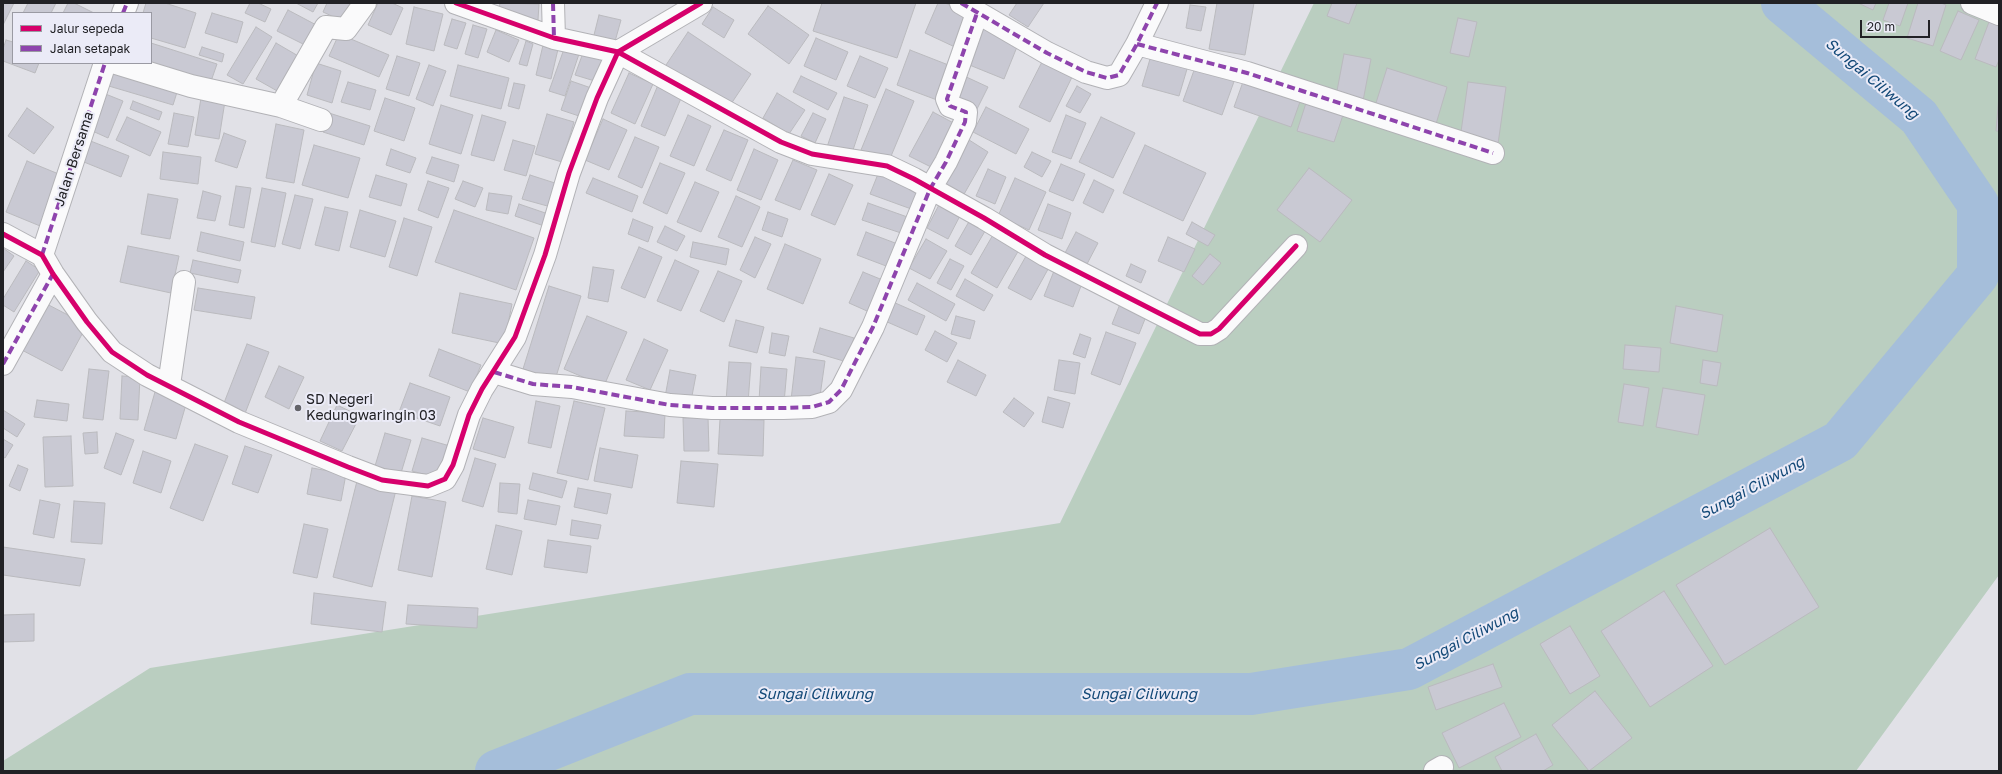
<!DOCTYPE html>
<html>
<head>
<meta charset="utf-8">
<style>
  body { margin:0 }
  #map { position:relative; width:2002px; height:774px; overflow:hidden; background:#e1e1e7; font-family:"Golos Text",sans-serif }
  canvas { display:block }
  .frame { position:absolute; inset:0; border:4px solid #212125; pointer-events:none }
  .legend { position:absolute; left:12px; top:12px; width:140px; height:52px; box-sizing:border-box; background:#ebebf7; border:1px solid #9a9aa3; margin:0; padding:5px 7px; list-style:none; font-size:12px; color:#212125 }
  .legend li { display:flex; align-items:center; gap:8px; height:20px }
  .legend b { width:20px; border:1px solid #9a9aa3 }
  .scale { position:absolute; left:1860px; top:20px; width:70px; height:18px; box-sizing:border-box; border:2px solid #212125; border-top:0; padding-left:5px; font-size:12px; line-height:14px; white-space:nowrap; color:#212125; -webkit-text-stroke:3px #ebebf7; paint-order:stroke }
</style>
</head>
<body>
<div id="map">
<canvas width="2002" height="774"></canvas>
<div class="frame"></div>
<ul class="legend">
<li><b style="height:5px;background:#d6006c"></b>Jalur sepeda</li>
<li><b style="height:5px;background:#8e44ad"></b>Jalan setapak</li>
</ul>
<div class="scale">20 m</div>
</div>
<script>
const c = document.querySelector('canvas').getContext('2d');
c.lineJoin = 'round';
function fill(path, color) {
  c.fillStyle = color;
  c.fill(path, 'evenodd');
}
function toPath(rows) {
  const path = new Path2D();
  for (const r of rows) {
    path.moveTo(r[0], r[1]);
    for (let i = 2; i < r.length; i += 2) path.lineTo(r[i], r[i + 1]);
  }
  return path;
}
function stroke(path, color, width, dash) {
  c.strokeStyle = color;
  c.lineWidth = width;
  c.lineCap = dash ? 'butt' : 'round';
  c.setLineDash(dash || []);
  c.stroke(path);
}
function write(font, color, halo, rows, align = 'center') {
  c.font = font + ' "Golos Text",sans-serif';
  c.lineWidth = 4;
  c.setLineDash([]);
  c.textBaseline = 'middle';
  c.strokeStyle = halo;
  c.fillStyle = color;
  for (const [text, x, y, turn = 0] of rows) {
    c.save();
    c.translate(x, y);
    c.rotate((+turn || 0) * Math.PI / 180);
    c.textAlign = isNaN(turn) ? turn : align;
    if (halo) c.strokeText(text, 0, 0);
    c.fillText(text, 0, 0);
    c.restore();
  }
}
const green = toPath([
  [1314,3,1985,3,1999,24,1999,575,1856,771,3,771,3,761,150,668,1060,523]
]);
const river = toPath([
  [496,771,690,694,1251,694,1409,669,1840,441,1978,275,1978,204,1919,117,1782,3]
]);
const building = toPath([
  [3,3,14,3,3,25,3,3],
  [28,3,56,3,51,13,23,13,28,3],
  [68,3,74,3,94,13,63,13,68,3],
  [146,3,165,3,196,13,185,48,151,38,151,13,143,13,146,3],
  [250,3,258,3,271,9,265,22,245,13,250,3],
  [296,3,318,3,313,12,296,3],
  [327,3,354,3,345,22,323,12,327,3],
  [378,3,392,3,403,8,391,35,368,25,378,3],
  [500,3,539,4,538,20,498,16,500,3],
  [822,3,916,3,897,58,813,31,822,3],
  [938,3,945,3,972,15,957,48,925,33,938,3],
  [1017,3,1044,3,1028,27,1009,15,1017,3],
  [1217,3,1254,3,1245,55,1209,49,1217,3],
  [1332,3,1357,3,1349,24,1327,16,1332,3],
  [1858,3,1876,3,1873,10,1858,3],
  [1889,3,1908,3,1900,26,1883,20,1889,3],
  [1918,3,1941,3,1946,5,1933,46,1907,38,1918,3],
  [1190,5,1206,7,1201,31,1186,28,1190,5],
  [768,6,809,35,789,64,748,34,768,6],
  [414,7,443,14,434,51,406,44,414,7],
  [713,7,734,20,724,38,702,24,713,7],
  [288,10,322,28,311,48,277,31,288,10],
  [1958,11,1979,20,1961,60,1940,51,1958,11],
  [212,13,243,22,237,43,205,33,212,13],
  [599,15,621,20,614,45,593,39,599,15],
  [1458,18,1477,22,1469,57,1450,53,1458,18],
  [452,19,466,23,457,49,444,45,452,19],
  [1989,22,1999,26,1999,60,1996,67,1975,59,1989,22],
  [473,25,487,29,478,58,465,54,473,25],
  [256,27,272,37,243,84,227,75,256,27],
  [981,27,1019,42,1004,79,967,64,981,27],
  [496,30,519,40,509,62,487,52,496,30],
  [688,32,751,74,727,110,664,68,688,32],
  [339,34,389,55,379,77,329,56,339,34],
  [816,38,848,52,836,80,804,66,816,38],
  [6,40,13,42,13,63,39,63,35,73,3,61,3,49,6,40],
  [526,41,533,44,527,66,519,64,526,41],
  [544,41,559,45,551,79,536,75,544,41],
  [151,43,217,64,209,87,151,63,151,43],
  [276,43,300,57,279,92,256,79,276,43],
  [202,47,224,54,222,62,199,55,202,47],
  [564,49,579,54,565,96,549,91,564,49],
  [1153,49,1190,59,1179,96,1142,86,1153,49],
  [584,50,606,57,598,82,575,75,584,50],
  [910,50,951,66,937,100,897,85,910,50],
  [1344,54,1371,59,1363,101,1336,96,1344,54],
  [397,56,420,63,409,96,386,89,397,56],
  [860,56,888,68,875,98,847,86,860,56],
  [1045,56,1075,71,1050,122,1019,107,1045,56],
  [1197,62,1236,76,1222,115,1183,101,1197,62],
  [316,63,341,71,332,103,307,95,316,63],
  [429,65,446,71,433,106,416,99,429,65],
  [458,65,509,78,501,109,450,96,458,65],
  [108,68,178,89,173,105,102,84,108,68],
  [1387,68,1447,87,1436,124,1375,106,1387,68],
  [629,73,653,84,635,124,611,113,629,73],
  [962,75,988,87,976,111,951,98,962,75],
  [801,76,837,93,828,110,793,92,801,76],
  [1244,79,1301,99,1291,127,1234,107,1244,79],
  [571,81,597,90,588,119,561,110,571,81],
  [348,82,376,90,370,110,341,102,348,82],
  [1468,82,1506,87,1498,144,1460,139,1468,82],
  [514,83,525,85,519,109,508,106,514,83],
  [658,85,682,96,665,136,641,126,658,85],
  [1077,86,1091,94,1080,113,1066,106,1077,86],
  [886,89,914,101,889,161,861,150,886,89],
  [103,93,123,101,108,138,88,129,103,93],
  [777,93,805,110,789,134,763,118,777,93],
  [1999,95,1999,131,1996,131,1999,95],
  [844,97,868,105,851,156,827,147,844,97],
  [201,98,225,101,219,139,195,135,201,98],
  [385,98,415,108,404,141,374,131,385,98],
  [133,101,162,112,159,120,130,109,133,101],
  [1306,103,1343,115,1334,142,1297,131,1306,103],
  [441,105,473,115,461,154,429,144,441,105],
  [986,107,1029,129,1016,154,973,132,986,107],
  [27,108,54,127,34,154,8,136,27,108],
  [933,112,961,127,937,170,909,156,933,112],
  [174,113,194,117,188,147,168,144,174,113],
  [329,113,370,126,364,145,323,132,329,113],
  [813,113,826,119,815,143,801,136,813,113],
  [547,114,574,122,562,162,535,154,547,114],
  [482,115,506,122,494,161,471,155,482,115],
  [688,115,711,126,694,166,670,156,688,115],
  [1066,115,1086,123,1071,159,1052,152,1066,115],
  [127,117,161,132,150,156,116,140,127,117],
  [1101,117,1135,133,1113,178,1079,162,1101,117],
  [603,119,627,130,609,170,585,160,603,119],
  [276,124,304,130,294,183,266,178,276,124],
  [724,130,748,140,731,181,706,170,724,130],
  [224,133,246,141,237,168,215,161,224,133],
  [635,137,659,147,642,188,618,177,635,137],
  [966,138,988,152,963,196,940,182,966,138],
  [88,140,129,156,121,177,79,160,88,140],
  [513,140,535,146,526,176,504,170,513,140],
  [314,145,360,158,348,198,302,185,314,145],
  [1145,145,1206,173,1183,221,1123,193,1145,145],
  [391,149,416,158,410,173,386,165,391,149],
  [754,149,778,160,761,200,737,190,754,149],
  [163,152,201,157,198,184,160,179,163,152],
  [1032,152,1051,161,1042,177,1024,167,1032,152],
  [432,157,459,165,454,182,426,173,432,157],
  [793,160,817,170,800,210,775,200,793,160],
  [27,161,66,177,45,228,6,212,27,161],
  [660,163,685,173,667,214,643,203,660,163],
  [1061,164,1085,174,1073,201,1049,191,1061,164],
  [1309,168,1352,200,1320,242,1277,210,1309,168],
  [988,169,1006,177,995,204,976,196,988,169],
  [829,174,853,185,835,225,811,215,829,174],
  [878,174,921,190,914,210,870,194,878,174],
  [376,175,407,184,401,206,369,197,376,175],
  [530,175,558,184,551,207,522,199,530,175],
  [593,178,638,196,632,212,586,193,593,178],
  [1015,178,1046,192,1029,230,998,216,1015,178],
  [1094,180,1114,190,1103,213,1083,203,1094,180],
  [428,181,449,188,438,218,418,210,428,181],
  [463,181,483,188,475,207,455,199,463,181],
  [695,182,719,192,701,232,677,222,695,182],
  [236,186,251,188,244,228,229,225,236,186],
  [262,188,286,193,275,247,251,242,262,188],
  [203,191,221,196,215,221,197,218,203,191],
  [489,193,512,196,508,214,486,210,489,193],
  [148,194,178,199,170,239,141,234,148,194],
  [295,195,313,199,300,249,282,244,295,195],
  [736,196,760,207,742,247,718,237,736,196],
  [942,199,963,210,948,239,927,228,942,199],
  [868,203,913,219,907,235,862,220,868,203],
  [519,204,554,216,550,228,515,216,519,204],
  [1048,204,1071,213,1062,239,1038,230,1048,204],
  [325,207,348,212,339,251,315,245,325,207],
  [360,210,396,221,385,257,350,247,360,210],
  [454,210,534,238,516,290,435,262,454,210],
  [768,212,788,219,782,237,762,230,768,212],
  [404,218,432,227,417,276,389,267,404,218],
  [971,218,988,226,971,255,955,246,971,218],
  [633,219,653,227,648,242,628,234,633,219],
  [1192,222,1215,235,1208,246,1186,234,1192,222],
  [665,226,685,236,677,251,657,242,665,226],
  [201,232,244,242,240,261,197,251,201,232],
  [866,232,903,246,894,269,857,255,866,232],
  [1076,232,1098,243,1087,264,1065,253,1076,232],
  [994,233,1020,248,997,288,971,273,994,233],
  [755,237,771,244,755,278,740,270,755,237],
  [1168,237,1195,249,1184,272,1158,261,1168,237],
  [926,239,947,251,930,279,909,268,926,239],
  [693,242,729,249,726,265,690,257,693,242],
  [785,244,821,259,803,304,767,289,785,244],
  [128,246,179,256,171,293,120,282,128,246],
  [639,247,662,257,645,298,621,288,639,247],
  [3,248,14,256,3,272,3,248],
  [1030,249,1052,262,1031,300,1008,288,1030,249],
  [1210,254,1221,263,1203,285,1192,276,1210,254],
  [950,259,964,266,951,290,937,283,950,259],
  [193,260,241,270,238,283,190,273,193,260],
  [675,260,699,271,681,311,657,301,675,260],
  [26,261,40,270,14,312,3,305,3,299,26,261],
  [1131,264,1146,271,1141,283,1126,276,1131,264],
  [1056,266,1084,278,1073,307,1044,296,1056,266],
  [593,267,614,270,608,302,588,298,593,267],
  [718,271,742,281,724,322,700,311,718,271],
  [863,272,890,283,876,315,849,303,863,272],
  [965,279,993,295,984,311,956,296,965,279],
  [917,283,955,304,946,321,908,300,917,283],
  [549,286,581,296,555,380,523,369,549,286],
  [198,288,255,297,251,319,194,310,198,288],
  [460,293,512,304,504,344,452,333,460,293],
  [1122,299,1149,309,1139,334,1112,324,1122,299],
  [43,302,87,325,62,371,18,348,43,302],
  [893,302,925,316,917,335,885,321,893,302],
  [1676,306,1723,315,1717,352,1670,343,1676,306],
  [587,316,627,332,604,386,564,369,587,316],
  [956,316,975,321,970,339,951,334,956,316],
  [736,320,764,327,757,353,729,346,736,320],
  [820,328,854,338,847,362,813,352,820,328],
  [935,331,957,343,947,362,925,350,935,331],
  [1106,332,1136,343,1120,385,1091,374,1106,332],
  [772,333,789,336,785,356,769,353,772,333],
  [1080,334,1091,338,1085,358,1073,354,1080,334],
  [644,339,668,350,650,390,626,380,644,339],
  [247,344,269,352,244,416,222,408,247,344],
  [1625,345,1661,348,1659,372,1623,369,1625,345],
  [439,349,481,365,470,392,429,376,439,349],
  [796,357,825,361,819,403,791,400,796,357],
  [958,360,986,375,976,396,947,382,958,360],
  [1059,360,1080,363,1075,394,1054,390,1059,360],
  [1703,360,1721,363,1717,386,1700,383,1703,360],
  [729,362,751,363,748,403,726,401,729,362],
  [279,366,304,377,289,409,265,397,279,366],
  [761,367,787,369,784,403,759,401,761,367],
  [89,369,109,371,103,420,83,418,89,369],
  [670,370,696,375,691,401,665,397,670,370],
  [122,376,140,377,138,420,120,419,122,376],
  [410,383,450,397,440,426,399,412,410,383],
  [1624,384,1649,388,1643,426,1618,422,1624,384],
  [1663,388,1705,395,1698,435,1656,427,1663,388],
  [155,392,187,401,176,439,144,430,155,392],
  [1048,397,1070,403,1063,428,1042,422,1048,397],
  [1014,398,1034,413,1024,427,1003,412,1014,398],
  [37,400,69,404,67,421,34,417,37,400],
  [536,401,560,406,551,448,528,443,536,401],
  [574,401,605,408,588,480,557,473,574,401],
  [337,405,360,416,342,451,320,441,337,405],
  [3,410,25,424,17,437,3,428,3,410],
  [626,411,665,413,664,438,624,436,626,411],
  [708,417,709,451,684,451,683,418,708,417],
  [483,418,514,427,505,458,473,449,483,418],
  [720,419,764,420,763,456,718,454,720,419],
  [97,432,98,453,85,454,83,433,97,432],
  [116,433,134,440,121,475,104,468,116,433],
  [385,433,411,440,401,473,375,466,385,433],
  [71,436,73,486,45,487,43,437,71,436],
  [422,438,450,446,441,479,412,471,422,438],
  [3,439,13,445,5,458,3,457,3,439],
  [195,444,228,456,203,521,170,508,195,444],
  [245,446,272,455,258,493,232,484,245,446],
  [600,448,638,455,632,488,594,481,600,448],
  [143,451,171,461,161,493,133,483,143,451],
  [475,458,496,464,483,507,462,501,475,458],
  [681,461,718,464,714,507,677,503,681,461],
  [18,465,28,469,20,491,9,486,18,465],
  [312,468,346,474,341,501,307,494,312,468],
  [533,473,567,481,562,498,529,489,533,473],
  [358,477,397,486,372,587,333,577,358,477],
  [500,483,520,484,517,514,498,512,500,483],
  [578,488,611,494,607,514,574,507,578,488],
  [412,496,446,502,432,577,398,570,412,496],
  [40,500,60,504,54,538,33,534,40,500],
  [528,500,560,506,556,525,524,519,528,500],
  [74,501,105,503,102,544,71,542,74,501],
  [572,520,601,525,598,539,570,535,572,520],
  [304,524,328,529,317,578,293,573,304,524],
  [496,525,522,531,512,575,486,569,496,525],
  [1770,528,1819,607,1725,665,1676,585,1770,528],
  [548,540,591,546,587,573,544,567,548,540],
  [3,547,85,559,80,586,3,575,3,547],
  [1664,591,1713,666,1650,707,1601,631,1664,591],
  [314,593,386,602,382,632,311,624,314,593],
  [408,605,478,608,477,628,406,624,408,605],
  [34,614,34,641,3,642,3,615,34,614],
  [1570,626,1600,676,1570,694,1540,644,1570,626],
  [1493,664,1502,687,1436,710,1428,687,1493,664],
  [1595,691,1632,738,1589,771,1552,725,1595,691],
  [1504,703,1521,737,1459,768,1442,733,1504,703],
  [1536,734,1553,765,1543,771,1502,771,1495,757,1536,734]
]);
const street = toPath([
  [456,3,554,38,618,52,781,142,812,154,887,166,914,179,984,218,1045,255,1200,334,1211,334,1219,329,1296,246],
  [553,3,554,38],
  [961,3,1047,53,1086,72,1107,78,1119,75,1137,44,1157,3],
  [1972,3,1999,14],
  [123,13,127,3],
  [1137,44,1247,73,1493,153],
  [116,63,191,86,281,106,321,120],
  [281,106,326,27,346,29,365,3],
  [3,234,42,255,53,274,87,322,112,352,147,375,239,422,348,467,382,480,428,486,445,479,453,465,469,415,482,389,515,337,545,255,569,173,597,98,618,52,701,3],
  [42,255,105,63],
  [3,364,53,274],
  [494,372,533,384,572,387,670,405,712,408,783,408,812,407,829,402,841,390,873,327,930,189,946,162,965,122,966,112,950,106,947,99,977,13],
  [169,385,184,282],
  [1435,771,1442,767]
]);
const quiet = toPath([
  [553,3,554,38],
  [961,3,1047,53,1086,72,1107,78,1119,75,1137,44,1157,3],
  [123,13,127,3],
  [1137,44,1247,73,1493,153],
  [42,255,105,63],
  [3,364,53,274],
  [494,372,533,384,572,387,670,405,712,408,783,408,812,407,829,402,841,390,873,327,930,189,946,162,965,122,966,112,950,106,947,99,977,13]
]);
const cycleway = toPath([
  [456,3,554,38,618,52,781,142,812,154,887,166,914,179,984,218,1045,255,1200,334,1211,334,1219,329,1296,246],
  [3,234,42,255,53,274,87,322,112,352,147,375,239,422,348,467,382,480,428,486,445,479,453,465,469,415,482,389,515,337,545,255,569,173,597,98,618,52,701,3]
]);
const markers = [
  [298,408,4,"#646469"]
];
const streetNames = [
  ["Jalan Bersama",74,159,-72]
];
const poiNames = [
  ["SD Negeri",306,400],
  ["Kedungwaringin 03",306,416]
];
const waterNames = [
  ["Sungai Ciliwung",1872,79,40],
  ["Sungai Ciliwung",1752,488,-28],
  ["Sungai Ciliwung",1466,639,-28],
  ["Sungai Ciliwung",815,694],
  ["Sungai Ciliwung",1139,694]
];
fill(green, '#bacec0');
stroke(river, '#a5beda', 42);
fill(building, '#c9c9d3');
stroke(building, '#bababe', 1);
stroke(street, '#b2b2b6', 24);
stroke(street, '#fafafb', 22);
stroke(quiet, '#8e44ad', 4, [8, 4]);
stroke(cycleway, '#d6006c', 5);
for (const [x, y, r, color] of markers) {
  const dot = new Path2D();
  dot.arc(x, y, r, 0, 2 * Math.PI);
  c.fillStyle = color;
  c.fill(dot);
  stroke(dot, '#ebebf7', 1.5);
}
write('14px', '#212125', '#ebebf7', streetNames);
write('14px', '#212125', '#ebebf7', poiNames, 'left');
write('italic 15px', '#124877', '#ebebf7', waterNames);
</script>
</body>
</html>
